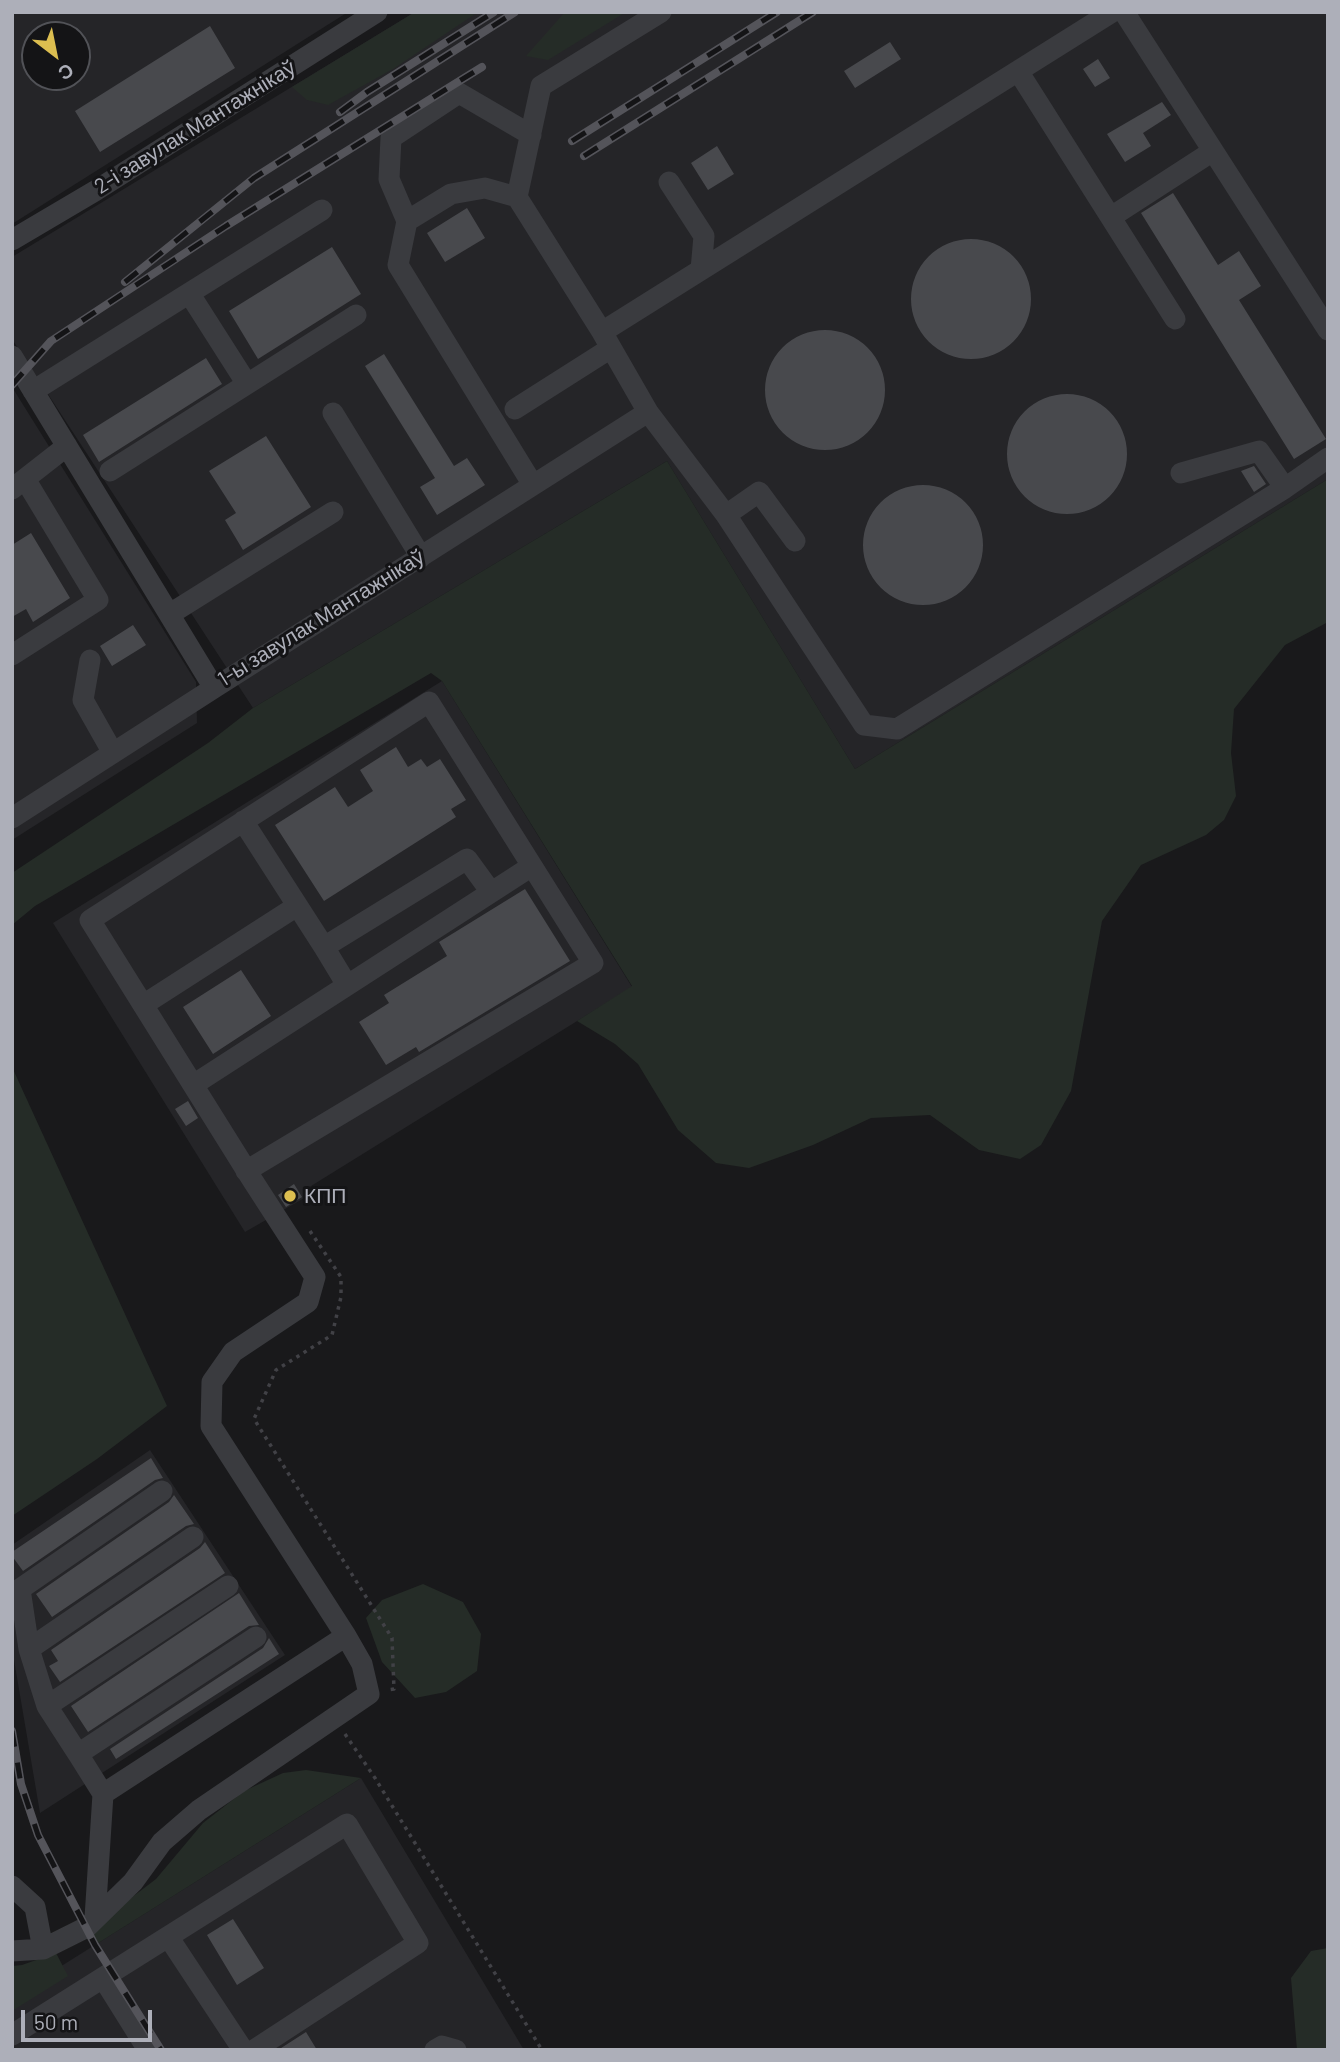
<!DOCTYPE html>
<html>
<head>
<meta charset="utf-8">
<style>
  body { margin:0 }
  #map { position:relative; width:1340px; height:2062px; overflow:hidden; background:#19191b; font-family:Barlow,sans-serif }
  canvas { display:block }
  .frame { position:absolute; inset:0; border:14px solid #adafb9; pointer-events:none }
  .north { position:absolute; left:21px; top:21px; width:70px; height:70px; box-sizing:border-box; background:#141416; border:2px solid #515257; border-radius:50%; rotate:148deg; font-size:19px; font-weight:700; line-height:28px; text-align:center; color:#adafb9 }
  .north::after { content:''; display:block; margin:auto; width:24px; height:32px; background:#dcbe50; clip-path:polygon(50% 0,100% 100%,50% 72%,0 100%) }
  .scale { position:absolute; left:21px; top:2010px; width:131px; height:32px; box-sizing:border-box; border:4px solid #adafb9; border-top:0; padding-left:9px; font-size:21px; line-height:24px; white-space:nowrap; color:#adafb9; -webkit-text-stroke:5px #141416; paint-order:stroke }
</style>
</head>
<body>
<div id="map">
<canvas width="1340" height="2062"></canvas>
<div class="frame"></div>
<div class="north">С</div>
<div class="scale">50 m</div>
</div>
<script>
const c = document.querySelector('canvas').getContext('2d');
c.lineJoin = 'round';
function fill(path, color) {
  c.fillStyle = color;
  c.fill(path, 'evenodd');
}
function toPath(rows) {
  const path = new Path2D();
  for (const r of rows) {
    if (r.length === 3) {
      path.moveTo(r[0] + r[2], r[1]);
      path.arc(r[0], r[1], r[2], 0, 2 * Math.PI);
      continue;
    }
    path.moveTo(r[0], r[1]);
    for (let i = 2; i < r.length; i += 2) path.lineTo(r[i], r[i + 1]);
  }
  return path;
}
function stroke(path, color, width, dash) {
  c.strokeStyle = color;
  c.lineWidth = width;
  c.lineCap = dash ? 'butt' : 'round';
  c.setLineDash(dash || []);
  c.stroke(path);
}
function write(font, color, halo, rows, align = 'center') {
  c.font = font + ' Barlow,sans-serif';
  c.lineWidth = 6;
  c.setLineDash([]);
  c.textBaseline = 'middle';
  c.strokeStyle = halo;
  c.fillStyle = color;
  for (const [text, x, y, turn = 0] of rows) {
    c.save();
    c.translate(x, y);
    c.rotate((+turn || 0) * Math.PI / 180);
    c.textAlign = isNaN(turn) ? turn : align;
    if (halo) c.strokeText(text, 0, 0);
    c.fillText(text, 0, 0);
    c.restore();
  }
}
const built = toPath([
  [12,12,348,12,12,224],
  [35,35,77,35,77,77,35,77],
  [415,12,1328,12,1328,479,855,769,667,461,253,708,12,339,12,257],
  [12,387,196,682,197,723,12,840],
  [442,681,632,987,303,1191,306,1197,245,1232,53,923],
  [150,1450,285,1655,40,1813,12,1648,12,1545],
  [361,1778,524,2050,12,2050,12,1997]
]);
const green = toPath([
  [415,12,478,12,393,69,328,105,307,100,292,87],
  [565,12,626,12,548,60,526,56],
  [667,461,855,769,1328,479,1328,622,1285,645,1234,709,1231,753,1236,796,1224,820,1206,835,1141,865,1102,921,1071,1091,1041,1145,1020,1159,979,1150,930,1115,871,1118,813,1145,749,1168,716,1163,678,1130,638,1064,615,1044,577,1021,632,986,442,681,431,673,35,906,12,925,12,873,208,743,253,708],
  [12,1067,167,1406,97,1459,12,1516],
  [423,1584,463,1602,481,1634,477,1671,446,1692,415,1698,382,1662,366,1618,382,1600],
  [306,1770,361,1778,95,1945,90,1932,102,1920,156,1879,203,1823,244,1791,283,1773],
  [1328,1948,1328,2050,1297,2050,1291,1978,1311,1951],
  [56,1953,68,1976,12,2011,12,1966,22,1965]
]);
const building = toPath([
  [210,26,235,68,100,152,75,111],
  [890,42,901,59,855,88,844,71],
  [1098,59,1110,78,1095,87,1083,69],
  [1162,102,1171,115,1143,133,1151,146,1125,162,1107,134],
  [717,146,734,174,708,190,691,163],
  [1173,193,1218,265,1239,251,1261,286,1239,300,1326,439,1294,459,1141,213],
  [467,208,485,238,445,262,427,233],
  [971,299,60],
  [332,247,361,294,258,359,229,311],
  [825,390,60],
  [384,354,454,466,467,458,485,485,437,515,420,487,435,478,365,366],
  [206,358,222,384,99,462,83,435],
  [1067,454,60],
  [266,436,311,507,243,550,225,520,236,513,209,471],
  [1254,466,1266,484,1254,492,1241,471],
  [923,545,60],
  [31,533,70,598,33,622,26,609,12,617,12,545],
  [133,625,146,645,112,666,100,646],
  [396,747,408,767,421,759,427,767,440,759,466,800,451,809,456,817,324,901,275,825,335,787,348,807,373,791,360,770],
  [525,889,570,961,419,1052,416,1047,386,1065,359,1022,389,1003,384,995,447,956,439,942],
  [241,970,271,1016,213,1054,183,1007],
  [188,1101,198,1118,186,1126,175,1109],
  [294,1184,302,1197,286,1207,278,1195],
  [151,1458,163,1478,155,1480,23,1571,12,1556,12,1552],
  [174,1495,194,1524,186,1526,52,1617,36,1594,169,1502],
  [205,1542,225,1573,60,1682,49,1666,58,1661,51,1650,200,1548],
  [239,1593,259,1625,249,1626,88,1732,71,1706],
  [269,1638,279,1654,116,1759,110,1749,263,1648],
  [233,1919,264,1968,237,1985,207,1935],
  [306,2032,317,2050,278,2050]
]);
const path = toPath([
  [310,1231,341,1277,341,1297,332,1335,276,1370,254,1419,392,1638,394,1689,386,1690],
  [345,1734,375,1778,542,2050]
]);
const minor = toPath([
  [1112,12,602,332,648,412,726,515,864,725,897,729,1285,488,1328,458],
  [1124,12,1328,330],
  [1018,71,1175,319],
  [669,182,704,236,701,270],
  [517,197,485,188,451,194,407,221,398,265,533,485],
  [1111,217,1213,151],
  [407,221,389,179,391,138,459,93,531,135],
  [12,240,95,191,377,12],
  [189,293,247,384],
  [602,332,517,197,541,86,661,12],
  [12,356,214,688,648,412],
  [33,391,322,210],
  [515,409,611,348],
  [333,413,421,557],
  [110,471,356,315],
  [1181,473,1259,451,1285,488],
  [12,489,67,446],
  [726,515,759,492,795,541],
  [170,614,333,512],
  [12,655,98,600,25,479],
  [90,660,83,700,113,753],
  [12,818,214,688],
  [243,821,324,947],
  [347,985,324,947,467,859,491,892],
  [143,1005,297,906],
  [193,1085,532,866],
  [256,1637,78,1754,103,1794,346,1636],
  [29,1649,20,1589,162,1491],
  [47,1706,29,1649,193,1537],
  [78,1754,47,1706,228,1586],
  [12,1886,35,1907,43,1949],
  [95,1918,103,1794],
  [169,1938,243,2050],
  [12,1951,43,1949,87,1927,133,1882,162,1842,199,1810,369,1694,362,1664,346,1636,211,1426,212,1382,233,1352,308,1302,315,1277,253,1181,90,920,429,702,593,963,246,1171],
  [103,1978,148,2050],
  [12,2035,347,1824,418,1943,254,2050],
  [435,2050,442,2046,456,2050]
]);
const rail = toPath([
  [340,112,367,92,494,12],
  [572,141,777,12],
  [584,156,813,12],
  [125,282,254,178,515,12],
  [12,385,51,341,226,226,482,67],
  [12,1731,21,1784,38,1835,95,1945,161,2050]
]);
const markers = [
  [290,1196,7,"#dcbe50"]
];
const streetNames = [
  ["2-і завулак Мантажнікаў",195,127,-32],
  ["1-ы завулак Мантажнікаў",321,618,-32]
];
const poiNames = [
  ["КПП",304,1196]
];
fill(built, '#252528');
fill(green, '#252c27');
fill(building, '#48494d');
stroke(path, '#414146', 3.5, [3.5, 5]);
stroke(minor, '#3a3b3f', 21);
stroke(rail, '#54545a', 8);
stroke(rail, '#141416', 5, [16]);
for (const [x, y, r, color] of markers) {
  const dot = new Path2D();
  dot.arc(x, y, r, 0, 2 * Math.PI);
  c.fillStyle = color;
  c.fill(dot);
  stroke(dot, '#141416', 2.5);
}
write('21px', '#adafb9', '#141416', streetNames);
write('21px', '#adafb9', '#141416', poiNames, 'left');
</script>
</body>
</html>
